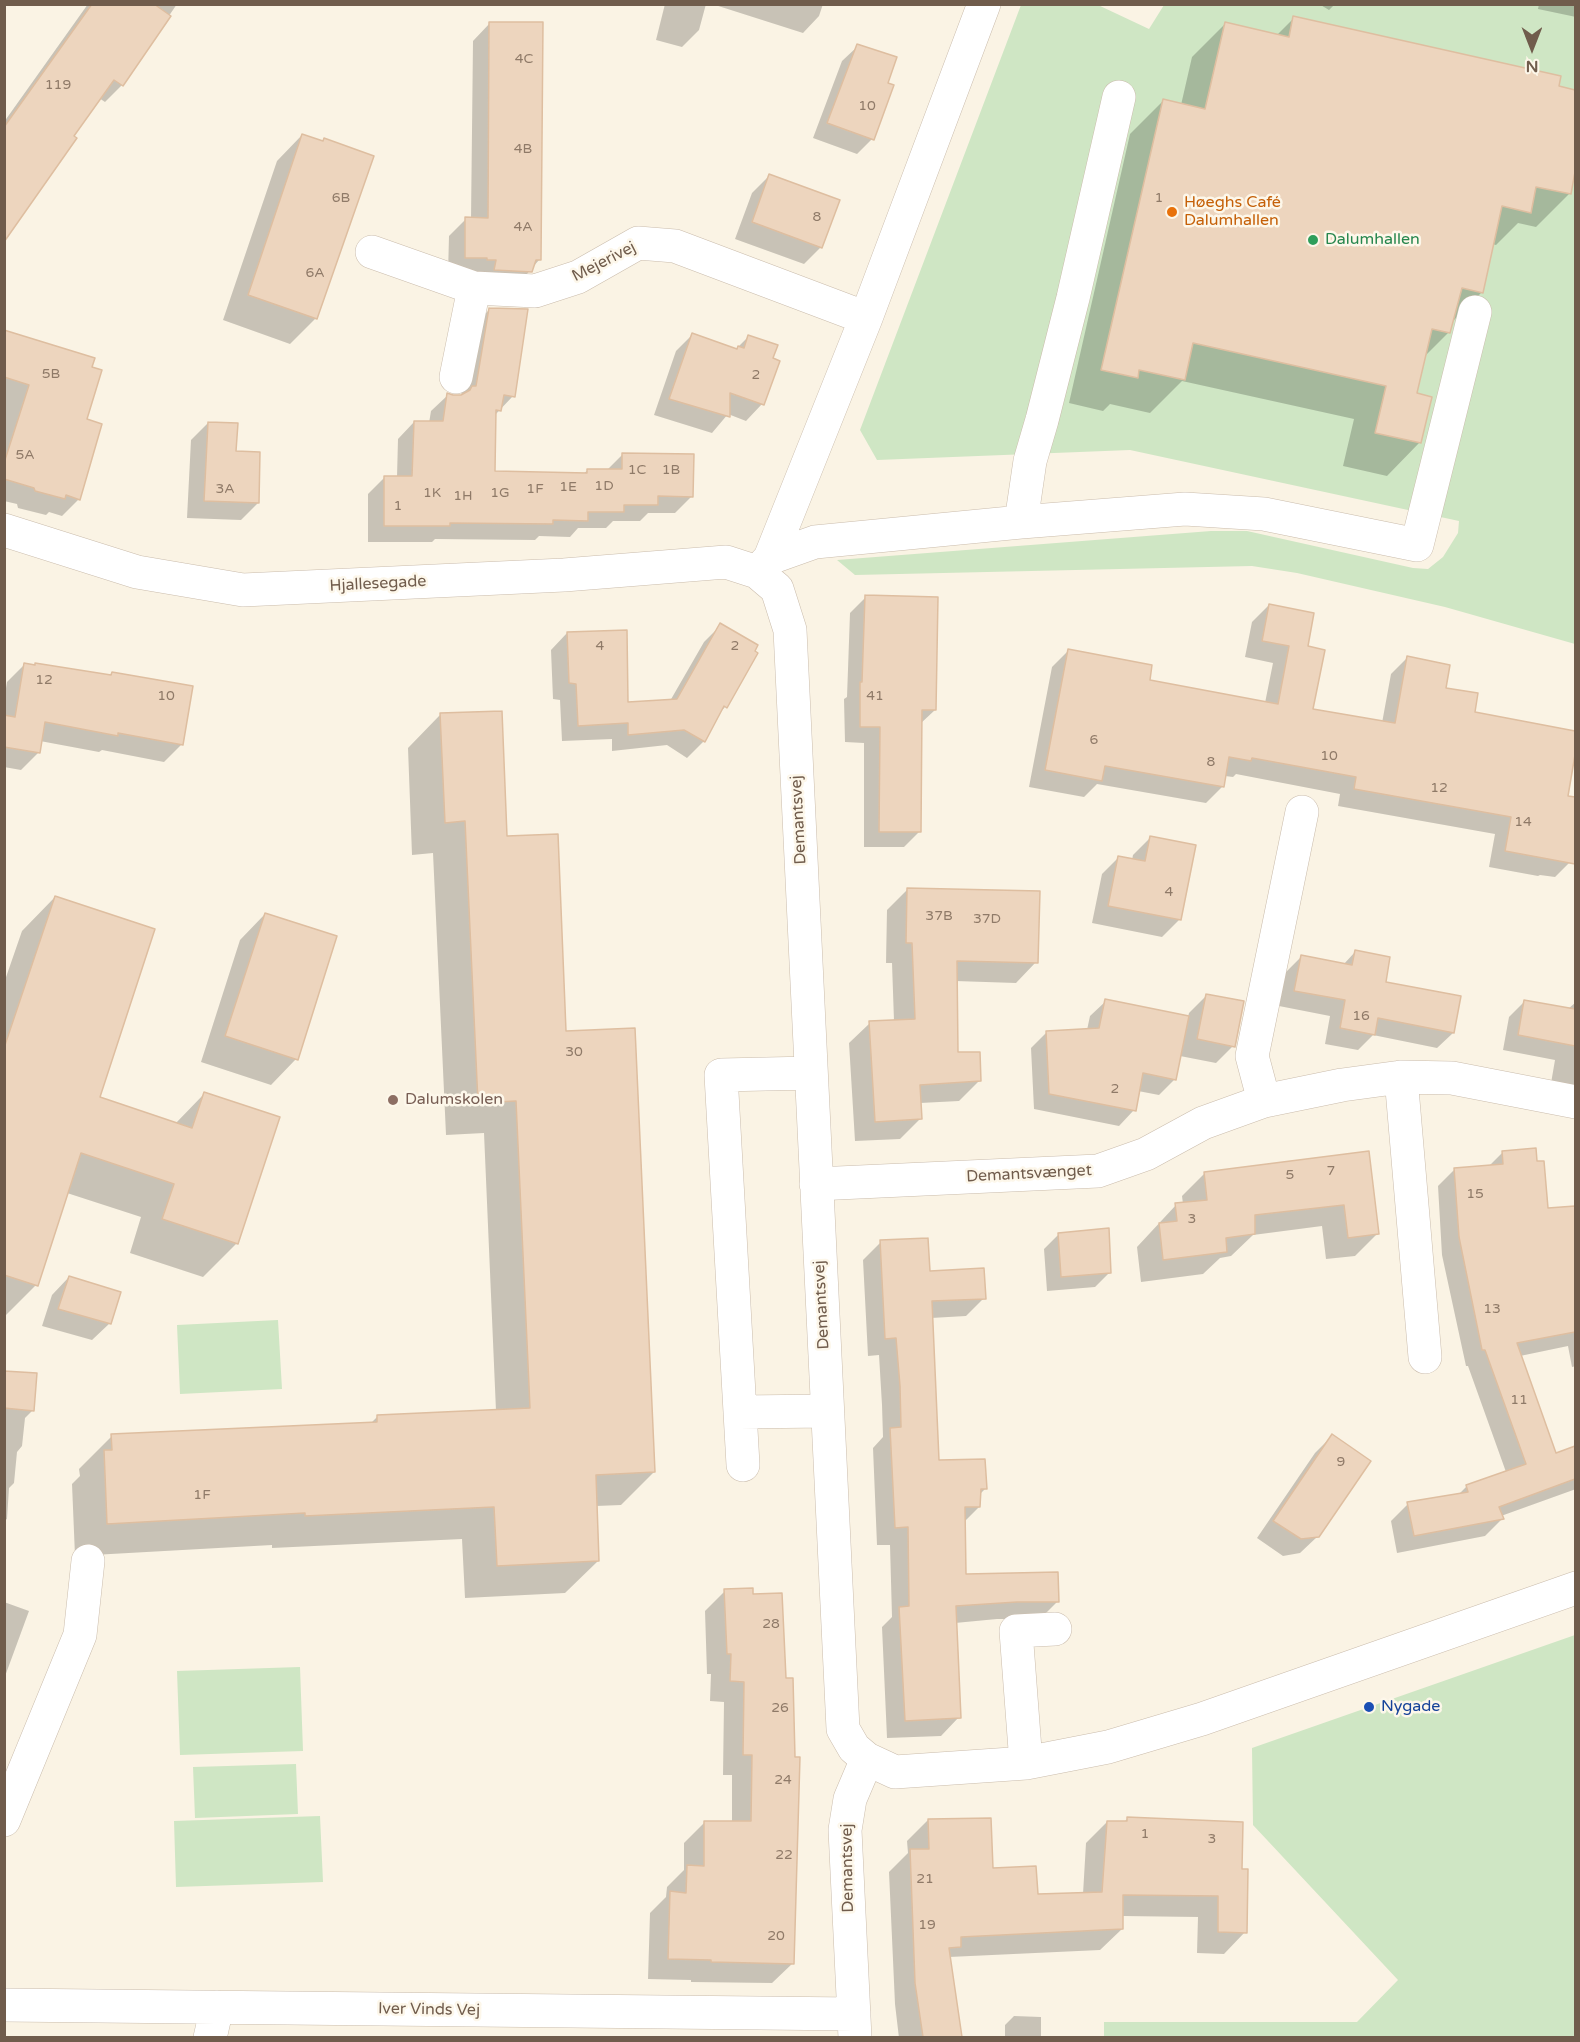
<!DOCTYPE html>
<html>
<head>
<meta charset="utf-8">
<style>
  body { margin:0 }
  #map { position:relative; width:1580px; height:2042px; overflow:hidden; background:#faf3e4; font-family:"Varela Round",sans-serif }
  canvas { display:block }
  .frame { position:absolute; inset:0; border:6px solid #705c4c; pointer-events:none }
  .north { position:absolute; left:1502px; top:18px; width:60px; height:60px; -webkit-text-stroke:4px #fdf7ea; paint-order:stroke; rotate:180deg; font-size:16px; font-weight:700; line-height:24px; text-align:center; color:#705c4c }
  .north::after { content:''; display:block; margin:auto; width:21px; height:27px; background:#705c4c; clip-path:polygon(50% 0,100% 100%,50% 72%,0 100%) }
</style>
</head>
<body>
<div id="map">
<canvas width="1580" height="2042"></canvas>
<div class="frame"></div>
<div class="north">N</div>
</div>
<script>
const c = document.querySelector('canvas').getContext('2d');
c.lineJoin = 'round';
function fill(path, color) {
  c.fillStyle = color;
  c.fill(path, 'evenodd');
}
function toPath(rows) {
  const path = new Path2D();
  for (const r of rows) {
    path.moveTo(r[0], r[1]);
    for (let i = 2; i < r.length; i += 2) path.lineTo(r[i], r[i + 1]);
  }
  return path;
}
function stroke(path, color, width, dash) {
  c.strokeStyle = color;
  c.lineWidth = width;
  c.lineCap = dash ? 'butt' : 'round';
  c.setLineDash(dash || []);
  c.stroke(path);
}
function write(font, color, halo, rows, align = 'center') {
  c.font = font + ' "Varela Round",sans-serif';
  c.lineWidth = 5;
  c.setLineDash([]);
  c.textBaseline = 'middle';
  c.strokeStyle = halo;
  c.fillStyle = color;
  for (const [text, x, y, turn = 0] of rows) {
    c.save();
    c.translate(x, y);
    c.rotate((+turn || 0) * Math.PI / 180);
    c.textAlign = isNaN(turn) ? turn : align;
    if (halo) c.strokeText(text, 0, 0);
    c.fillText(text, 0, 0);
    c.restore();
  }
}
const green = toPath([
  [1021,5,1098,5,1149,29,1164,5,1575,5,1575,644,1445,607,1297,573,1252,566,855,575,837,560,1211,531,1247,531,1413,568,1428,569,1443,557,1458,533,1459,521,1130,450,877,460,860,430],
  [278,1320,282,1389,180,1394,177,1325],
  [1575,1635,1575,2037,1104,2037,1104,2022,1357,2022,1398,1980,1253,1825,1252,1748],
  [300,1667,303,1751,180,1755,177,1671],
  [296,1764,298,1814,195,1818,193,1767],
  [320,1816,323,1882,176,1887,174,1821]
]);
const shadow = toPath([
  [88,4,177,4,122,85,105,102,99,98,7,124,4,122],
  [665,4,706,4,699,30,682,47,656,40],
  [712,4,823,4,819,16,803,33],
  [1319,4,1335,4,1329,10],
  [1539,4,1576,4,1576,17,1538,9],
  [1294,18,1576,91,1576,165,1569,194,1536,227,1518,223,1496,245,1492,244,1482,292,1452,322,1449,332,1423,358,1415,394,1420,442,1387,476,1343,466,1354,419,1182,381,1150,413,1110,404,1103,411,1069,403,1130,134,1163,101,1181,105,1192,57,1225,24,1276,36],
  [490,23,539,260,514,289,448,274,449,236,466,219,471,219,473,41],
  [858,46,872,139,857,154,813,138,842,61],
  [302,135,322,142,316,318,290,344,223,320,277,161],
  [769,176,821,247,804,264,735,239,752,193],
  [490,309,513,396,495,415,493,473,583,474,588,470,607,470,622,455,692,496,675,513,648,513,640,521,613,521,606,528,578,528,570,537,539,536,535,540,435,539,432,542,368,542,368,494,385,477,397,477,398,439,414,422,429,423,431,411,448,395,461,396,473,326],
  [4,331,85,420,79,499,62,516,49,512,46,515,18,508,17,504,4,501],
  [692,335,735,350,749,336,762,404,746,421,728,414,712,433,654,415,676,351],
  [208,423,235,452,259,453,258,503,241,520,187,518,191,440],
  [866,597,935,710,920,724,920,831,904,847,864,847,864,743,845,742,844,699,847,697,850,613],
  [1269,605,1306,647,1311,710,1382,723,1391,674,1408,657,1473,714,1576,733,1576,746,1566,797,1576,799,1576,863,1570,862,1555,877,1540,875,1538,876,1489,867,1495,834,1338,806,1340,794,1236,774,1233,777,1225,776,1223,786,1206,803,1097,784,1084,797,1029,787,1052,667,1069,650,1148,681,1265,703,1273,663,1245,657,1252,622],
  [721,625,725,707,718,715,704,741,687,758,667,745,612,751,612,739,562,741,560,700,553,699,551,650,567,633,626,704,670,701,704,642],
  [24,665,109,676,112,673,182,744,164,762,102,750,99,752,40,741,38,753,21,770,4,767,4,700,7,682],
  [440,715,506,838,565,1032,654,1472,621,1505,596,1506,598,1561,565,1593,465,1598,462,1539,272,1548,272,1545,75,1556,72,1484,80,1476,79,1469,112,1436,370,1424,377,1417,496,1411,484,1133,446,1135,433,853,412,855,408,748],
  [1150,838,1179,920,1162,937,1092,923,1102,874,1119,857,1132,860,1133,855],
  [907,890,1036,962,1016,983,955,981,957,1054,980,1080,959,1101,920,1103,921,1118,900,1139,855,1141,849,1043,870,1023,894,1021,892,963,886,963,887,910],
  [55,897,98,1098,175,1124,204,1094,237,1243,203,1277,130,1253,141,1217,67,1193,36,1285,4,1317,4,983,22,931],
  [265,914,296,1059,271,1085,201,1062,240,940],
  [1355,952,1384,983,1453,1033,1437,1048,1373,1035,1358,1050,1325,1044,1330,1016,1279,1006,1286,972,1301,957,1343,965],
  [1206,996,1233,1046,1216,1063,1180,1056,1175,1079,1159,1095,1138,1091,1134,1110,1119,1126,1034,1109,1031,1048,1047,1032,1087,1030,1090,1016,1106,1001,1188,1017,1189,1013],
  [1525,1001,1568,1009,1576,1002,1576,1094,1550,1089,1555,1060,1503,1050,1509,1017],
  [1503,1152,1536,1163,1547,1209,1563,1208,1576,1266,1576,1366,1572,1367,1568,1346,1520,1356,1555,1455,1576,1447,1576,1489,1501,1516,1502,1519,1485,1536,1397,1553,1391,1521,1408,1504,1458,1495,1467,1486,1506,1472,1468,1366,1466,1366,1442,1255,1438,1186,1455,1169,1488,1167],
  [1368,1153,1378,1233,1355,1256,1326,1259,1322,1226,1253,1235,1231,1256,1220,1258,1203,1274,1141,1282,1137,1247,1176,1205,1183,1204,1182,1196,1204,1174],
  [1059,1234,1110,1272,1095,1287,1047,1291,1044,1249],
  [881,1242,928,1272,984,1298,966,1316,931,1318,938,1461,986,1488,979,1495,979,1507,964,1522,965,1575,1058,1601,1040,1619,997,1619,955,1623,959,1717,941,1736,887,1738,882,1627,892,1617,890,1545,877,1545,873,1448,883,1437,882,1405,879,1355,868,1356,863,1260],
  [69,1277,110,1323,92,1340,42,1326,52,1295],
  [4,1372,33,1410,25,1418,22,1446,17,1452,14,1483,9,1488,7,1519,4,1521],
  [1332,1436,1318,1536,1300,1553,1283,1556,1257,1538,1315,1453],
  [752,1589,793,1963,772,1983,691,1982,691,1980,648,1979,650,1913,666,1897,667,1887,684,1870,684,1843,705,1822,732,1822,732,1775,723,1775,724,1702,710,1701,711,1674,707,1674,705,1611,725,1591],
  [4,1602,29,1611,4,1679],
  [1128,1818,1241,1870,1245,1932,1224,1954,1197,1953,1198,1917,1122,1916,1122,1929,1100,1950,949,1957,960,2038,899,2038,895,2004,889,1872,908,1853,907,1841,928,1820,992,1870,1036,1896,1083,1894,1086,1843,1107,1822,1123,1823],
  [1014,2016,1041,2017,1041,2038,1005,2038,1005,2025]
]);
const building = toPath([
  [92,4,154,4,171,16,123,86,114,80,74,136,77,138,4,242,4,127,92,4],
  [1293,16,1561,76,1559,86,1575,90,1575,172,1571,194,1536,187,1531,213,1502,206,1483,293,1462,288,1450,333,1432,329,1417,393,1432,397,1421,443,1375,433,1386,386,1193,343,1185,380,1139,370,1138,378,1101,370,1163,99,1205,109,1225,22,1289,37,1293,16],
  [489,22,543,22,541,260,536,260,532,272,494,270,496,260,487,260,487,258,465,258,465,217,488,218,489,22],
  [857,44,897,57,888,83,894,85,874,140,827,123,857,44],
  [302,134,323,141,324,138,374,156,317,319,248,295,302,134],
  [769,174,840,200,822,248,752,222,769,174],
  [489,308,528,309,515,397,504,395,501,411,496,410,495,471,587,473,587,469,622,469,622,453,694,454,693,497,658,496,658,505,624,505,624,512,588,512,588,521,553,520,553,524,450,523,450,526,384,526,384,476,412,476,414,421,443,421,447,393,453,395,461,395,470,390,472,386,476,386,489,308],
  [4,330,95,358,92,367,102,370,87,419,102,424,80,500,66,495,65,499,35,491,34,488,4,479,4,463,29,385,4,377,4,330],
  [692,333,737,349,738,346,744,348,748,335,778,345,773,358,780,361,764,405,730,393,730,417,669,399,692,333],
  [208,422,238,423,236,451,260,452,259,503,204,501,208,422],
  [865,595,938,597,936,710,922,710,921,832,879,832,880,727,860,727,860,682,862,682,865,595],
  [1269,604,1314,613,1308,646,1325,650,1313,709,1395,723,1407,656,1450,665,1446,688,1478,693,1475,712,1575,731,1575,755,1568,796,1575,797,1575,864,1505,851,1511,817,1354,789,1356,777,1252,758,1251,761,1229,757,1224,787,1105,766,1102,781,1045,770,1068,649,1152,665,1150,680,1278,704,1289,646,1262,641,1269,604],
  [720,623,758,645,755,651,758,653,727,708,724,706,705,742,684,730,628,735,628,723,578,726,576,684,569,683,567,632,627,630,628,702,677,699,720,623],
  [24,663,35,665,35,663,111,675,112,672,193,686,183,745,118,733,118,736,45,722,40,753,4,747,4,715,15,717,24,663],
  [502,711,507,836,558,834,566,1031,635,1028,655,1472,596,1475,599,1561,497,1566,494,1507,305,1516,305,1513,107,1524,104,1450,112,1450,111,1434,377,1422,377,1415,530,1408,516,1101,478,1103,465,821,445,823,440,713,502,711],
  [1150,836,1196,845,1181,920,1108,906,1118,856,1145,861,1150,836],
  [907,888,1040,891,1038,963,957,961,958,1052,980,1052,981,1081,920,1085,922,1119,875,1122,869,1021,915,1019,912,943,906,943,907,888],
  [55,896,155,929,100,1097,192,1128,204,1092,280,1117,238,1244,162,1219,174,1184,81,1153,38,1286,4,1275,4,1048,55,896],
  [265,913,337,936,298,1060,225,1036,265,913],
  [1355,950,1390,957,1386,982,1461,996,1454,1033,1378,1018,1375,1035,1340,1028,1345,1000,1294,991,1301,955,1352,965,1355,950],
  [1206,994,1244,1001,1235,1047,1197,1039,1206,994],
  [1105,999,1189,1016,1176,1080,1143,1073,1136,1111,1049,1094,1046,1031,1099,1028,1105,999],
  [1524,1000,1575,1009,1575,1046,1518,1035,1524,1000],
  [1536,1148,1537,1161,1544,1161,1548,1208,1575,1206,1575,1332,1517,1343,1556,1453,1575,1446,1575,1479,1499,1507,1504,1519,1414,1536,1407,1502,1468,1492,1466,1485,1526,1464,1485,1350,1482,1350,1459,1237,1454,1168,1503,1164,1502,1151,1536,1148],
  [1369,1151,1379,1234,1348,1238,1344,1205,1255,1215,1255,1234,1226,1238,1227,1252,1163,1260,1159,1223,1177,1221,1175,1203,1207,1200,1204,1172,1369,1151],
  [1109,1228,1111,1273,1061,1277,1058,1233,1109,1228],
  [928,1238,930,1271,984,1268,986,1299,932,1301,939,1460,985,1459,987,1489,981,1489,980,1507,965,1507,966,1574,1058,1572,1059,1602,1017,1602,956,1606,961,1718,905,1721,899,1607,909,1606,908,1527,895,1528,890,1428,901,1427,900,1386,896,1338,885,1339,880,1240,928,1238],
  [69,1276,121,1292,111,1324,58,1309,69,1276],
  [4,1371,37,1373,34,1411,4,1408,4,1371],
  [1332,1434,1371,1461,1319,1537,1301,1539,1273,1521,1332,1434],
  [753,1588,753,1594,782,1593,786,1678,793,1678,795,1757,800,1757,794,1964,711,1962,711,1960,668,1959,670,1891,686,1893,687,1865,704,1866,704,1821,751,1821,752,1755,743,1755,744,1682,730,1681,731,1654,727,1654,724,1589,753,1588],
  [1127,1817,1243,1822,1242,1869,1248,1869,1247,1933,1218,1932,1218,1896,1123,1895,1123,1929,961,1937,961,1947,949,1948,962,2037,923,2037,915,1983,910,1849,929,1849,928,1819,991,1818,993,1868,1036,1866,1038,1894,1102,1892,1107,1821,1127,1821,1127,1817]
]);
const minor = toPath([
  [372,252,474,288,535,291,578,277,638,243,675,246,866,318],
  [456,377,474,288],
  [1021,522,1030,461,1042,420,1073,298,1119,97],
  [4,530,137,572,243,590,564,575,726,562,757,572,777,589,790,630,843,1729,854,1748,867,1759,895,1772,1026,1763,1108,1747,1202,1719,1576,1588],
  [770,558,815,542,1021,522,1185,509,1264,514,1417,545,1475,312],
  [761,568,770,558,866,318,984,4],
  [811,1073,721,1075,740,1412,827,1411],
  [1401,1077,1425,1357],
  [1264,1101,1252,1056,1302,812],
  [816,1184,1098,1171,1146,1154,1203,1123,1264,1101,1342,1085,1401,1077,1452,1078,1576,1102],
  [740,1412,743,1465],
  [1026,1763,1016,1631,1055,1629],
  [4,1820,80,1635,88,1561],
  [4,2005,854,2014],
  [210,2038,217,2007],
  [855,2038,845,1830,850,1799,867,1759]
]);
const markers = [
  [1172,212,6,"#e8710a"],
  [1313,240,6,"#2e9e5b"],
  [393,1100,6,"#8d6e63"],
  [1369,1707,6,"#1a4fb4"]
];
const numberNames = [
  ["4C",524,59],
  ["119",58,85],
  ["10",867,106],
  ["4B",523,149],
  ["6B",341,198],
  ["1",1159,198],
  ["8",817,217],
  ["4A",523,227],
  ["6A",315,273],
  ["5B",51,374],
  ["2",756,375],
  ["5A",25,455],
  ["1C",637,470],
  ["1B",671,470],
  ["1D",604,486],
  ["1E",568,487],
  ["3A",225,489],
  ["1F",535,489],
  ["1K",432,493],
  ["1G",500,493],
  ["1H",463,496],
  ["1",398,506],
  ["4",600,646],
  ["2",735,646],
  ["12",44,680],
  ["10",166,696],
  ["41",875,696],
  ["6",1094,740],
  ["10",1329,756],
  ["8",1211,762],
  ["12",1439,788],
  ["14",1523,822],
  ["4",1169,892],
  ["37B",939,916],
  ["37D",987,919],
  ["16",1361,1016],
  ["30",574,1052],
  ["2",1115,1089],
  ["7",1331,1171],
  ["5",1290,1175],
  ["15",1475,1194],
  ["3",1192,1219],
  ["13",1492,1309],
  ["11",1519,1400],
  ["9",1341,1462],
  ["1F",202,1495],
  ["28",771,1624],
  ["26",780,1708],
  ["24",783,1780],
  ["1",1145,1834],
  ["3",1212,1839],
  ["22",784,1855],
  ["21",925,1879],
  ["19",927,1925],
  ["20",776,1936]
];
const foodNames = [
  ["Høeghs Café",1184,203],
  ["Dalumhallen",1184,221]
];
const leisureNames = [
  ["Dalumhallen",1325,240]
];
const streetNames = [
  ["Mejerivej",604,262,-27],
  ["Hjallesegade",378,584,-3],
  ["Demantsvej",799,820,-93],
  ["Demantsvænget",1029,1174,-3],
  ["Demantsvej",822,1305,-93],
  ["Demantsvej",848,1868,-91],
  ["Iver Vinds Vej",429,2010,1]
];
const educationNames = [
  ["Dalumskolen",405,1100]
];
const transitNames = [
  ["Nygade",1381,1707]
];
fill(green, '#cfe6c4');
fill(shadow, '#0003');
fill(building, '#edd5be');
stroke(building, '#debea0', 1.5);
stroke(minor, '#cabcac', 34);
stroke(minor, '#fff', 33);
for (const [x, y, r, color] of markers) {
  const dot = new Path2D();
  dot.arc(x, y, r, 0, 2 * Math.PI);
  c.fillStyle = color;
  c.fill(dot);
  stroke(dot, '#fdf7ea', 2);
}
write('14px', '#8f7a68', null, numberNames);
write('16px', '#c56008', '#fdf7ea', foodNames, 'left');
write('16px', '#27864d', '#fdf7ea', leisureNames, 'left');
write('16px', '#705c4c', '#fdf7ea', streetNames);
write('16px', '#785e54', '#fdf7ea', educationNames, 'left');
write('16px', '#164399', '#fdf7ea', transitNames, 'left');
</script>
</body>
</html>
